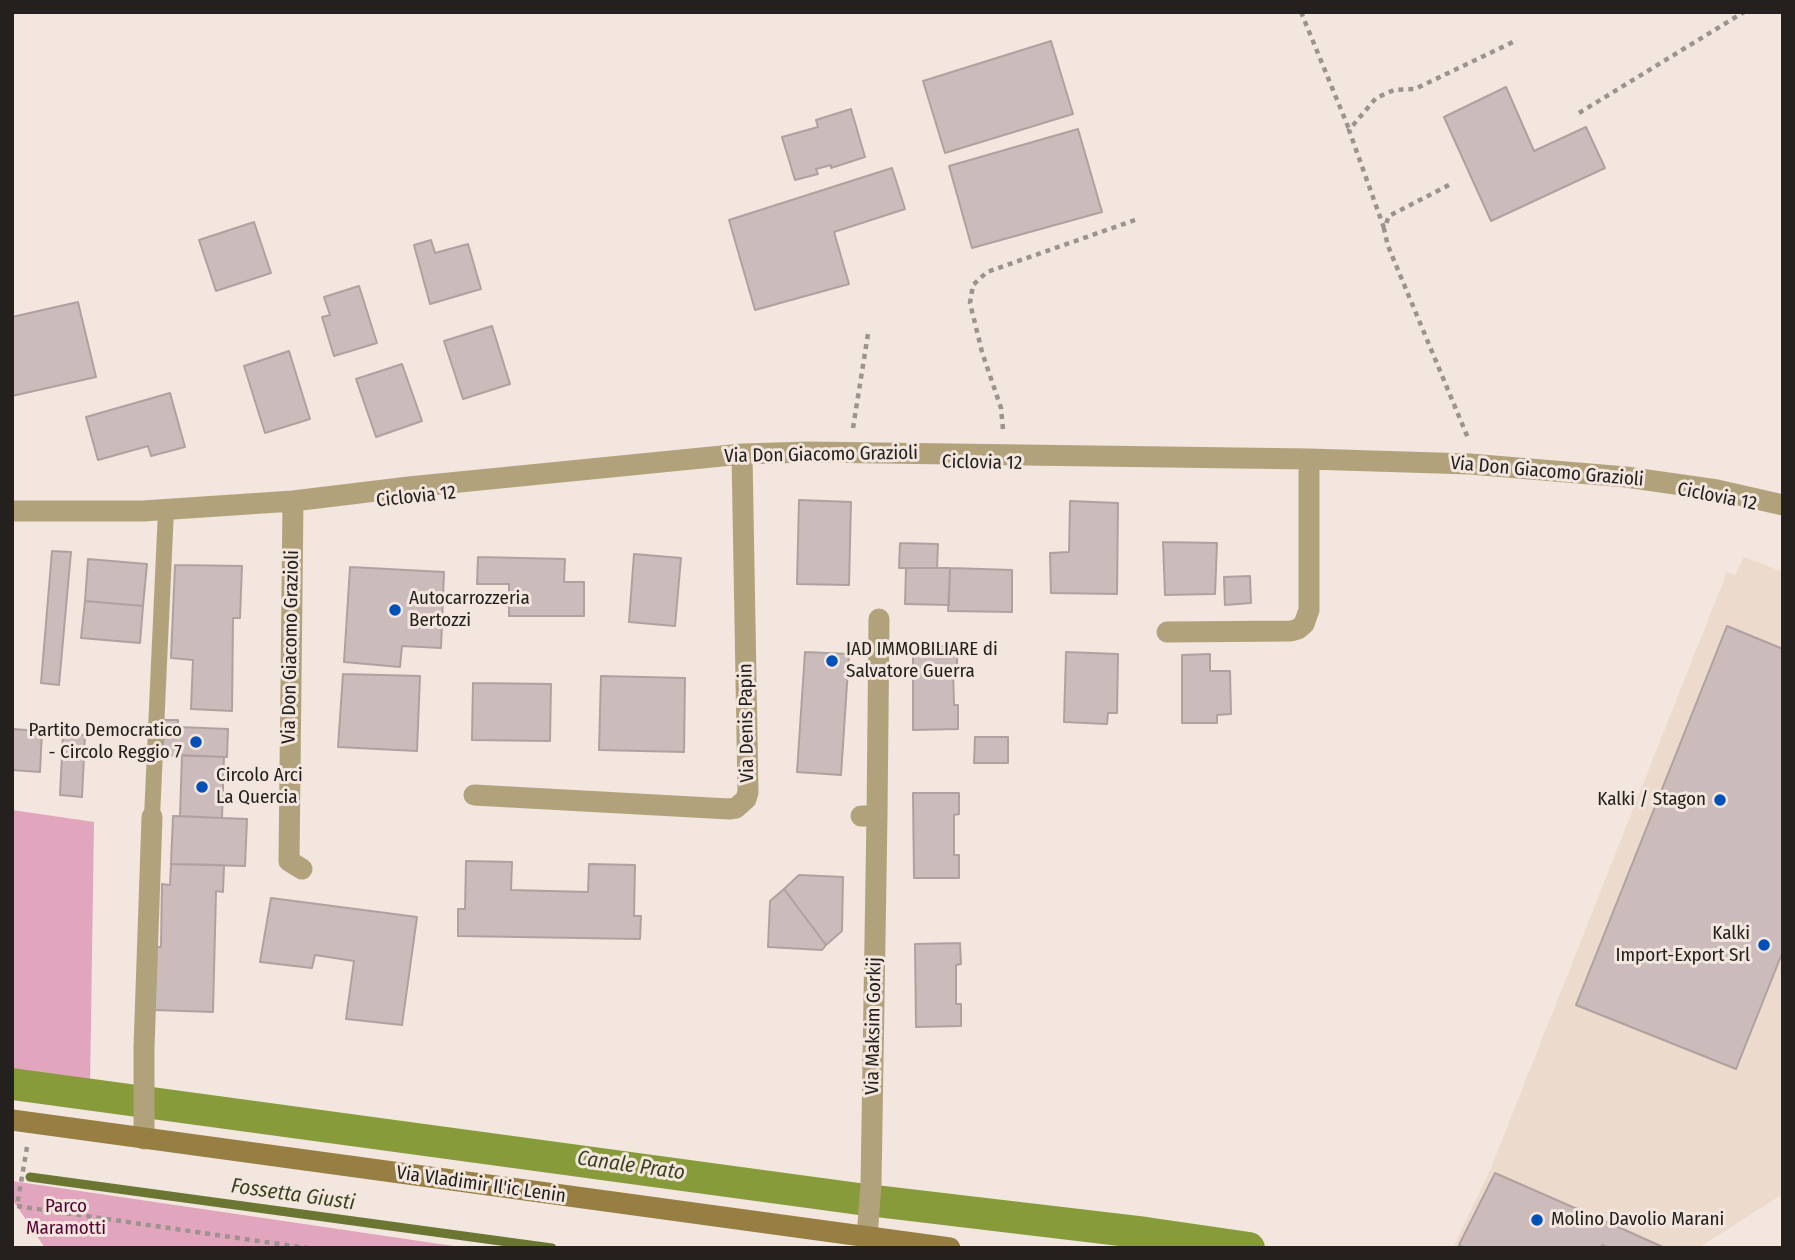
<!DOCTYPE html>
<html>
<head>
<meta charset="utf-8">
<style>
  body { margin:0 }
  #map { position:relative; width:1795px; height:1260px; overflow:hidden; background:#f2e6df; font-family:"Fira Sans Condensed",sans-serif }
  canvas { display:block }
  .frame { position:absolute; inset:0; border:14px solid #24201d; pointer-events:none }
</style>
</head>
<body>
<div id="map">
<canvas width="1795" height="1260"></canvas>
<div class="frame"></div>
</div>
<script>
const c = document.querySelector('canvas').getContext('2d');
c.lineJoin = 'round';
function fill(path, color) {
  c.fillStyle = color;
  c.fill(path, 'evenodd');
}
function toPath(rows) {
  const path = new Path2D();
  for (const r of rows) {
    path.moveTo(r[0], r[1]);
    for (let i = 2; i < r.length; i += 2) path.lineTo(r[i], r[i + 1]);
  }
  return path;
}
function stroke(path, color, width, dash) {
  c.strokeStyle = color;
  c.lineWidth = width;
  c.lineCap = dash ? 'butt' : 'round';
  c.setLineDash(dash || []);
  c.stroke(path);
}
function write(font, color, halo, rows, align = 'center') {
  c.font = font + ' "Fira Sans Condensed",sans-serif';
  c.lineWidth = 6;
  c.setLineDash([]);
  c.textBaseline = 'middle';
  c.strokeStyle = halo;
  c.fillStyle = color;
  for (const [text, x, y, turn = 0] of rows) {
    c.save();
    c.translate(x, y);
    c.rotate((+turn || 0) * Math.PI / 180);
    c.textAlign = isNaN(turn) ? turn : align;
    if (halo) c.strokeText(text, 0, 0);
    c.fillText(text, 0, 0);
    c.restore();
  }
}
const built = toPath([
  [1744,557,1783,572,1783,1194,1698,1248,1453,1248,1491,1168,1727,572,1735,575]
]);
const green = toPath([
  [12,810,94,822,90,1087,12,1076],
  [12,1181,467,1248,45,1248,12,1199]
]);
const stream = toPath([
  [30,1177,552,1248]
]);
const canal = toPath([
  [12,1084,859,1199,1146,1233,1249,1248]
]);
const building = toPath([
  [1051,41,1073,114,945,153,923,81,1051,41],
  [1506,87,1534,151,1586,127,1605,168,1491,221,1444,117,1506,87],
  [851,109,865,157,831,168,831,165,816,169,818,174,795,180,782,137,818,127,816,120,851,109],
  [1078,129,1102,212,972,248,949,166,1078,129],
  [892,168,905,209,834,232,849,284,755,310,729,220,892,168],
  [254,222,271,273,216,291,199,240,254,222],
  [431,240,435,253,468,244,481,289,430,304,414,245,431,240],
  [359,286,377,343,334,356,322,317,330,315,324,297,359,286],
  [78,302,96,377,12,396,12,317,78,302],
  [492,326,510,384,463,399,444,341,492,326],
  [289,351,310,419,265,433,244,366,289,351],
  [402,364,422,421,376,437,356,379,402,364],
  [170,393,185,447,151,456,148,446,98,460,86,417,170,393],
  [799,500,851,502,849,585,797,584,799,500],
  [1070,501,1118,503,1117,594,1051,593,1050,553,1069,552,1070,501],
  [1163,542,1217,543,1215,594,1165,595,1163,542],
  [900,543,938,544,937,568,899,568,900,543],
  [52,551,71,552,59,685,41,683,52,551],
  [634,554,681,558,675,626,629,622,634,554],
  [478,557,565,559,564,582,584,582,584,616,509,616,509,584,477,584,478,557],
  [88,559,147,564,143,606,85,601,88,559],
  [175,565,242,566,240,618,233,618,232,711,191,709,193,660,171,658,175,565],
  [350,567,444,572,441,648,402,646,400,667,344,662,350,567],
  [906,568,950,568,949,605,905,604,906,568],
  [950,568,1012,570,1012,612,948,611,950,568],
  [1250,576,1251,603,1225,605,1224,577,1250,576],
  [85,601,143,606,140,643,81,638,85,601],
  [1727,626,1783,649,1783,951,1736,1069,1576,1005,1727,626],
  [913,646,957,646,957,667,953,667,954,705,958,705,958,729,913,730,913,646],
  [805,652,849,654,841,775,797,772,805,652],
  [1066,652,1118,654,1117,713,1108,713,1107,724,1064,722,1066,652],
  [1210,654,1210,671,1230,671,1231,714,1217,715,1217,723,1182,723,1182,655,1210,654],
  [343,674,420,676,417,751,338,747,343,674],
  [601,676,685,678,684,752,599,750,601,676],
  [473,683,551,684,550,741,472,740,473,683],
  [164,720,178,720,178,727,228,729,227,757,163,755,164,720],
  [12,729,42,731,40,772,12,770,12,729],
  [63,734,85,735,82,797,60,795,63,734],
  [975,737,1008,737,1008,763,974,763,975,737],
  [182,755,224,757,222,818,180,816,182,755],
  [913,793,959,793,959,814,954,815,954,855,959,855,959,878,914,878,913,793],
  [173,816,247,819,245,866,171,864,173,816],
  [466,861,512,862,511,890,588,892,589,864,635,865,634,916,641,916,640,939,458,936,458,909,465,909,466,861],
  [171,864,224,865,223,892,216,891,213,1012,154,1010,157,947,161,947,162,884,170,885,171,864],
  [799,875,843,877,842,931,826,945,784,889,799,875],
  [784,889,826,945,822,950,768,947,770,901,784,889],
  [271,898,417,917,402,1025,346,1019,354,961,315,955,312,968,260,962,271,898],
  [960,943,961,964,956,965,956,1004,961,1004,961,1026,916,1027,915,944,960,943],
  [1495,1173,1625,1230,1665,1248,1609,1248,1602,1245,1601,1248,1465,1248,1459,1245,1495,1173]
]);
const path = toPath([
  [1301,12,1349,129],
  [1579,113,1744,12],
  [1449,185,1389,216,1384,229,1388,246,1468,438],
  [1384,228,1349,130,1376,98,1394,90,1415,89,1515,41],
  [853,428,868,334],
  [1003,429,1001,408,982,352,970,303,973,285,987,272,1135,220],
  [27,1147,17,1206,307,1248]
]);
const service = toPath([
  [152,817,166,510]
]);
const minor = toPath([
  [293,501,289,861,302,869],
  [12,511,143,511,293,501,409,487,742,454,809,452,1309,459,1470,464,1626,477,1717,490,1783,505],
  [1167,632,1291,631,1298,629,1304,624,1309,610,1309,459],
  [474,795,729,809,736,808,746,799,748,792,742,454],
  [861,816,877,816,871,1184,867,1237],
  [877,816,879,619],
  [144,1139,144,1048,152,817]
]);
const secondary = toPath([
  [12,1120,950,1248]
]);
const markers = [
  [395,610,7,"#0050ba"],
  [832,661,7,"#0050ba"],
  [196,742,7,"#0050ba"],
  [202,787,7,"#0050ba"],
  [1720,800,7,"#0050ba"],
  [1764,945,7,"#0050ba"],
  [1537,1220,7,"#0050ba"]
];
const streetNames = [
  ["Via Don Giacomo Grazioli",821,455,-1],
  ["Ciclovia 12",982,463,1],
  ["Via Don Giacomo Grazioli",1547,472,5],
  ["Ciclovia 12",416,497,-6],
  ["Ciclovia 12",1717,497,11],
  ["Via Don Giacomo Grazioli",291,647,-89],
  ["Via Denis Papin",747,723,-91],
  ["Via Maksim Gorkij",874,1026,-89],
  ["Via Vladimir Il'ic Lenin",481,1185,8]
];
const poiNames = [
  ["Autocarrozzeria",409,599],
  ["Bertozzi",409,621],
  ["IAD IMMOBILIARE di",846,650],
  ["Salvatore Guerra",846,672],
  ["Partito Democratico",182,731,"right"],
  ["- Circolo Reggio 7",182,753,"right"],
  ["Circolo Arci",216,776],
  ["La Quercia",216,798],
  ["Kalki / Stagon",1706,800,"right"],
  ["Kalki",1750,934,"right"],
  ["Import-Export Srl",1750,956,"right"],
  ["Molino Davolio Marani",1551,1220]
];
const parkNames = [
  ["Parco",66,1207],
  ["Maramotti",66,1229]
];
const waterNames = [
  ["Canale Prato",631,1166,8],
  ["Fossetta Giusti",293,1195,8]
];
fill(built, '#ecdacd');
fill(green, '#e1a5bd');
stroke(stream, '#6a7632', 9);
stroke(canal, '#889b3b', 32);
fill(building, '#cbbcbb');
stroke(building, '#afa1a0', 2);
stroke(path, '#9c938e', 4.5, [5, 5]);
stroke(service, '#b2a27c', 16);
stroke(minor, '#b2a27c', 21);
stroke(secondary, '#977f43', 21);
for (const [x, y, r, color] of markers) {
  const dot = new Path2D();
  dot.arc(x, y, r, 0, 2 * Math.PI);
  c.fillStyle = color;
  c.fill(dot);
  stroke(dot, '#f2e6df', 2.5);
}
write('19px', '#24201d', '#f2e6df', streetNames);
write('19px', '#24201d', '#f2e6df', poiNames, 'left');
write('19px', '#580233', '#f2e6df', parkNames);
write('italic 21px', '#3a431b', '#f2e6df', waterNames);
</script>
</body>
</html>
